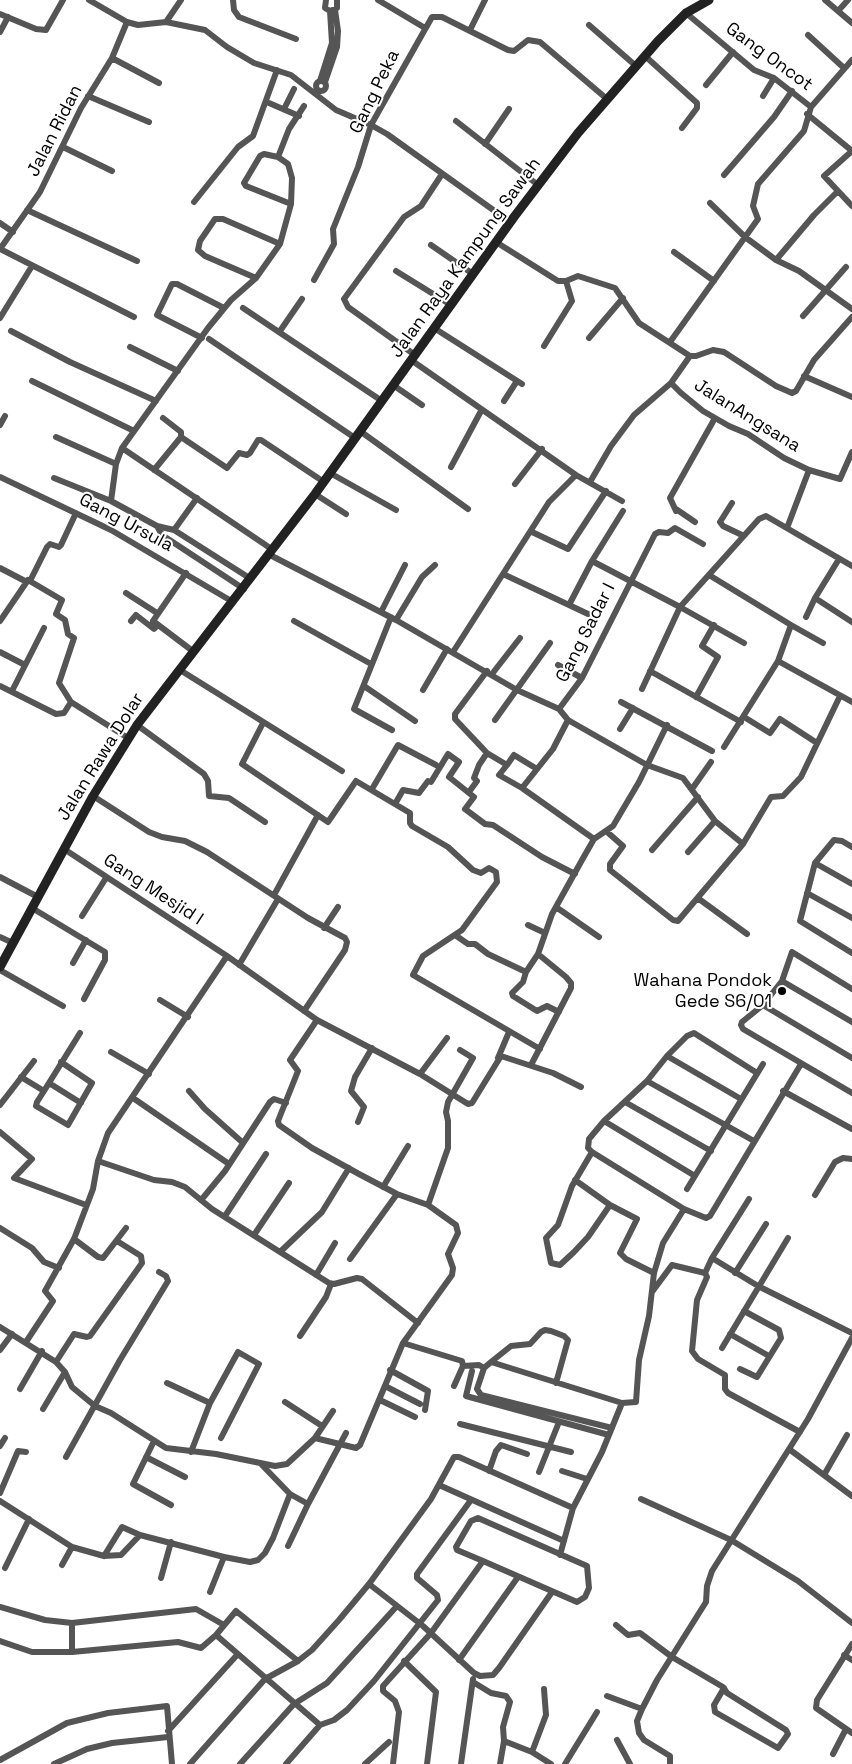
<!DOCTYPE html>
<html>
<head>
<meta charset="utf-8">
<style>
  body { margin:0 }
  canvas { display:block; background:#fff }
</style>
</head>
<body>
<canvas width="852" height="1764"></canvas>
<script>
const c = document.querySelector('canvas').getContext('2d');
c.lineJoin = 'round';
function toPath(rows) {
  const path = new Path2D();
  for (const r of rows) {
    if (r.length === 3) {
      path.moveTo(r[0] + r[2], r[1]);
      path.arc(r[0], r[1], r[2], 0, 2 * Math.PI);
      continue;
    }
    path.moveTo(r[0], r[1]);
    for (let i = 2; i < r.length; i += 2) path.lineTo(r[i], r[i + 1]);
  }
  return path;
}
function stroke(path, color, width, dash) {
  c.strokeStyle = color;
  c.lineWidth = width;
  c.lineCap = dash ? 'butt' : 'round';
  c.setLineDash(dash || []);
  c.stroke(path);
}
function write(font, color, halo, rows, align = 'center') {
  c.font = font + ' "Space Grotesk",sans-serif';
  c.lineWidth = 4;
  c.setLineDash([]);
  c.textBaseline = 'middle';
  c.strokeStyle = halo;
  c.fillStyle = color;
  for (const [text, x, y, turn = 0] of rows) {
    c.save();
    c.translate(x, y);
    c.rotate((+turn || 0) * Math.PI / 180);
    c.textAlign = isNaN(turn) ? turn : align;
    if (halo) c.strokeText(text, 0, 0);
    c.fillText(text, 0, 0);
    c.restore();
  }
}
const street = toPath([
  [89,0,127,22,138,25,166,22,205,30,227,47,254,63,291,75,336,110,371,125,387,134,510,222],
  [233,0,234,10,239,17,296,39],
  [326,0,325,8,330,11,337,8,337,0],
  [378,0,425,28],
  [825,0,852,23],
  [838,11,848,0],
  [686,13,754,70,774,78,811,107],
  [0,14,36,29,46,30,63,0],
  [166,22,181,0],
  [589,25,636,66],
  [470,30,485,0],
  [0,32,8,17],
  [808,35,844,68],
  [645,56,697,103,697,108,682,128],
  [112,58,159,83],
  [320,81,332,43,330,11],
  [321,86,5],
  [325,82,337,47,338,31,335,10],
  [706,85,733,52],
  [88,96,149,122],
  [763,96,774,78],
  [269,103,299,116],
  [284,109,294,89],
  [807,114,852,151,824,176,852,206],
  [456,121,538,185],
  [485,144,509,109],
  [63,147,112,171],
  [278,157,264,154,260,156,244,183,246,186,291,204],
  [724,175,774,117,792,91],
  [194,202,238,147,253,136,277,70],
  [710,203,745,237,776,260,799,271,852,309],
  [27,210,137,261],
  [0,223,13,232],
  [496,242,558,281,566,281,578,276,615,288,639,323,690,356,671,383,681,393,703,411,729,426,748,434,784,458,809,470,787,528],
  [431,245,473,274],
  [0,249,40,192,81,108,112,58,127,22],
  [0,249,134,317],
  [674,252,714,281],
  [776,260,814,215,838,191],
  [396,271,451,305],
  [256,278,205,256,198,250,200,241,215,219,223,219,280,244],
  [314,280,334,244,333,229,358,167,371,125,432,17,442,17,508,50,514,51,528,40,540,42,607,99],
  [243,308,382,401],
  [803,316,846,267],
  [0,318,32,266],
  [434,328,522,384],
  [11,331,70,362,156,401],
  [280,331,302,299],
  [202,338,157,315,172,284,177,284,224,308],
  [589,338,623,298],
  [209,339,355,438],
  [670,342,758,219,753,206,758,184,804,131,811,107,852,60],
  [544,346,572,301,566,281],
  [130,347,178,371],
  [415,355,348,307,344,299,404,217,421,206,442,174],
  [690,356,696,356,713,350,724,352,776,386,792,393,796,391,814,360,852,317],
  [411,360,576,475,622,501],
  [804,376,852,397],
  [32,381,134,431],
  [393,385,422,405],
  [504,401,517,381],
  [163,418,181,432,181,437],
  [0,425,5,416],
  [360,431,468,509],
  [56,437,116,464],
  [122,448,273,550],
  [451,467,481,411],
  [154,470,181,437,227,468,239,453,247,455,250,453,258,440,261,440,324,482],
  [809,470,840,479,852,452],
  [330,473,396,510],
  [0,477,111,530,233,602],
  [54,478,111,501],
  [590,482,611,446,634,415,671,383],
  [515,484,542,449],
  [315,494,346,514],
  [732,503,720,522,723,526,744,536],
  [676,509,695,522],
  [676,511,670,498,715,418],
  [157,526,162,535,244,589],
  [174,530,197,498],
  [532,532,568,549,606,491],
  [270,555,396,620,517,690,559,709,582,678,655,534,659,532,668,533,675,528,703,544],
  [839,559,815,598,852,622],
  [592,561,680,607,759,519,766,516,852,566],
  [0,568,25,581],
  [186,573,153,621,194,652],
  [503,574,569,605,592,561,623,511],
  [709,575,791,625,778,661,724,747],
  [251,579,174,530,157,526,111,501,116,464,122,448,208,328,231,300,256,278,280,244,291,204,292,178,288,164,278,157,289,129,304,106],
  [30,581,47,547,50,544,59,547,61,545,76,513],
  [126,593,157,613],
  [569,605,588,614],
  [381,612,405,565],
  [391,617,354,709,392,730],
  [806,617,815,598],
  [396,620,422,577,435,565],
  [0,621,28,580,62,600,56,614,65,620,68,634,74,638,59,683,71,702],
  [131,621,136,615,154,629,158,625],
  [294,621,371,664],
  [791,625,823,643],
  [0,652,25,665],
  [453,652,549,502,576,475],
  [778,661,852,702],
  [558,665,582,678],
  [180,670,342,771],
  [487,671,455,714,455,719,487,753,507,765,514,755,537,769],
  [650,671,741,722],
  [492,674,520,638],
  [0,686,56,714,64,713,71,702,128,738],
  [364,686,415,721],
  [642,689,680,607,744,643],
  [423,690,447,649],
  [12,691,44,628],
  [696,697,718,657,702,646,714,625],
  [621,702,712,751],
  [559,709,568,720,647,765,683,778,715,821,743,844],
  [744,717,770,733,780,719,817,743],
  [495,720,550,643],
  [568,720,553,749,522,788,594,839],
  [263,723,242,764,328,822,356,781,410,813,410,823,412,826,448,847,473,870,481,873,489,868,496,872,497,882,462,930,423,956,413,975,540,1049],
  [137,725,204,774,208,781,209,796,229,798,265,822],
  [620,729,633,708],
  [507,765,499,775,522,788],
  [372,789,398,745,436,765],
  [692,789,711,762],
  [469,792,477,781,474,778,479,765,487,753],
  [93,796,149,832,162,837,185,841,207,852,308,918,345,938,347,942,345,950,304,1011],
  [395,804,403,790,419,793,428,781,431,782,448,754,459,762,449,777,474,797,465,809,485,824,493,825,542,857,575,874],
  [606,831,623,846,610,864,610,870,673,920,678,921,743,844,771,797,783,796,801,777,840,696],
  [852,847,842,841,834,840,815,863,800,921,852,953],
  [64,849,227,956,317,1020,420,1074,468,1104,472,1103,501,1056,553,1073,581,1087],
  [652,850,698,797],
  [688,852,715,821],
  [815,863,852,884],
  [0,877,38,897],
  [807,893,852,918],
  [274,895,318,815],
  [699,899,747,934],
  [556,907,599,937],
  [32,908,105,952,105,960,84,999],
  [82,916,106,878],
  [528,925,545,933],
  [324,928,338,907],
  [455,935,468,944,475,944,488,954,526,972],
  [0,937,13,943],
  [73,963,86,940],
  [239,965,278,899],
  [0,970,63,1006],
  [782,981,852,1022],
  [852,989,792,952,782,981,763,1005,742,1022,741,1025,743,1029,852,1093],
  [160,1000,188,1017],
  [763,1005,852,1058],
  [559,1012,547,1006,537,1011,513,996,512,993,523,982,526,972,538,954,552,914,582,860,594,839,613,826,639,782,667,725],
  [111,1052,149,1074],
  [667,1056,741,1099],
  [498,1058,509,1032],
  [531,1065,571,988,571,983,566,977,538,954],
  [757,1073,694,1033,687,1036,667,1056,647,1081,604,1121,589,1139,588,1148,592,1152,684,1209,706,1218,710,1216,801,1064],
  [420,1074,447,1038],
  [21,1077,44,1091,80,1033],
  [647,1081,754,1141],
  [49,1083,81,1103],
  [44,1091,37,1102,36,1106,68,1125,92,1083,61,1062],
  [189,1091,205,1109,242,1142],
  [783,1091,852,1129],
  [133,1098,229,1164],
  [625,1102,711,1151],
  [0,1105,34,1061],
  [604,1121,695,1176],
  [358,1122,364,1107,351,1091,355,1077,372,1048],
  [0,1132,32,1159,14,1178,86,1205],
  [592,1152,572,1186,558,1225,546,1238,551,1263,560,1265,574,1252,588,1237,610,1205],
  [98,1161,154,1180,172,1182,185,1187,212,1209,329,1283,334,1284,357,1278,362,1279,418,1323],
  [575,1180,610,1205,637,1219,620,1253,626,1259,654,1273],
  [383,1187,408,1146],
  [687,1189,763,1064],
  [815,1195,835,1162,843,1158,852,1159],
  [202,1199,225,1171,270,1102,274,1099,286,1103],
  [749,1199,712,1258,705,1273,707,1277,697,1300,692,1351,698,1359,725,1375,725,1389,728,1393,800,1432],
  [428,1205,448,1148,448,1121,446,1112,448,1102,473,1058,460,1050],
  [225,1216,266,1154],
  [0,1228,32,1248,44,1262,59,1268],
  [254,1235,289,1183],
  [74,1239,98,1257,103,1258,126,1228],
  [280,1252,322,1212,349,1168],
  [712,1258,758,1286,852,1333],
  [350,1259,397,1194],
  [735,1273,766,1224],
  [316,1275,335,1243],
  [652,1292,672,1265,705,1273],
  [0,1327,56,1362,65,1372,72,1387,95,1406,111,1413,166,1448,216,1454,275,1466,287,1464,315,1438,356,1448,360,1445,403,1343,452,1275,453,1268,448,1254,458,1233,456,1225,428,1205,397,1194,359,1174,312,1148,279,1125,278,1121,298,1071,290,1060,317,1020],
  [730,1334,769,1356],
  [300,1336,326,1297,331,1284],
  [26,1342,53,1301,45,1291,74,1239,93,1189,98,1161,108,1133,227,956],
  [403,1343,462,1361,463,1366,454,1386],
  [722,1348,788,1238],
  [0,1350,12,1334],
  [56,1362,74,1334,87,1337,90,1336,142,1263,141,1256,117,1241],
  [491,1362,511,1346,530,1344,541,1332,545,1330,551,1331,564,1336,568,1340,556,1383],
  [463,1366,479,1365,484,1368],
  [740,1369,757,1377,781,1338,779,1330,744,1311],
  [390,1370,428,1391,425,1410],
  [472,1371,466,1396,609,1435],
  [167,1383,210,1403,191,1452],
  [385,1386,420,1404],
  [20,1389,42,1351],
  [380,1400,415,1417],
  [285,1402,322,1426],
  [210,1403,238,1352,259,1364,221,1438],
  [43,1409,65,1372],
  [460,1424,571,1452],
  [612,1428,481,1395,477,1389,484,1368,491,1362,622,1403,636,1402,639,1360,649,1316,654,1273,663,1243,684,1209],
  [315,1438,333,1411],
  [154,1441,133,1484,171,1505],
  [0,1446,5,1438],
  [789,1449,852,1496],
  [66,1457,120,1360,168,1281,166,1276,159,1272],
  [146,1457,185,1477],
  [489,1471,496,1451,501,1445,527,1454],
  [562,1471,587,1479],
  [539,1472,559,1422],
  [824,1475,847,1435],
  [439,1485,564,1541],
  [0,1493,18,1451,26,1452],
  [641,1499,731,1540,798,1581,852,1623],
  [0,1501,72,1547,104,1556,121,1555,140,1535],
  [308,1504,346,1433],
  [288,1546,308,1504,290,1494],
  [560,1555,573,1508,602,1452,622,1403],
  [104,1556,122,1527,140,1535,224,1557,210,1592],
  [224,1557,250,1562,258,1560,265,1553,273,1538,290,1494,262,1465],
  [62,1565,72,1547],
  [5,1568,29,1519],
  [161,1578,171,1542],
  [369,1584,423,1626,474,1673,480,1676,493,1675,499,1668,552,1592],
  [0,1607,45,1620,72,1623,196,1609,224,1625],
  [72,1623,72,1652],
  [616,1625,628,1635,640,1633,672,1657,723,1687,727,1693,786,1730,788,1734,778,1748,715,1712,714,1705,724,1688],
  [216,1635,320,1725,334,1720,347,1710,374,1681,438,1600,437,1595,417,1578,417,1574,471,1500],
  [0,1641,32,1652,72,1652,178,1642,201,1648,216,1635,236,1611,298,1661],
  [852,1644,817,1700,816,1708,852,1733],
  [844,1655,852,1660],
  [459,1660,518,1577],
  [404,1661,436,1692,427,1764],
  [473,1682,491,1693,506,1696,510,1702,503,1727,504,1741,500,1764],
  [607,1696,642,1709],
  [168,1731,237,1655],
  [617,1740,630,1764],
  [504,1741,532,1752,551,1764],
  [532,1752,546,1715,544,1689],
  [833,1754,846,1729],
  [0,1760,67,1723,108,1713,167,1706,172,1764],
  [54,1764,87,1749,112,1743,168,1737],
  [190,1764,265,1679,298,1661,312,1650,339,1620,369,1584,431,1499,454,1457,459,1457,573,1508],
  [240,1764,294,1704,327,1683,397,1606],
  [286,1764,320,1725],
  [365,1764,389,1742],
  [393,1764,399,1712,395,1701,383,1691,383,1686,431,1633,483,1561,457,1550,456,1547,471,1521,478,1518,587,1566,589,1588,585,1597,577,1602,483,1561],
  [461,1764,473,1679],
  [565,1764,597,1712],
  [670,1764,670,1756,644,1740,639,1733,637,1721,642,1709,657,1680,706,1602,707,1586,712,1571,808,1419,852,1338]
]);
const secondary = toPath([
  [0,967,93,796,137,725,315,494,514,217,578,133,658,41,686,13,709,0]
]);
const markers = [
  [782,991,5,"#000"]
];
const streetNames = [
  ["Gang Oncot",769,57,36],
  ["Gang Peka",375,92,-64],
  ["Jalan Ridan",55,131,-63],
  ["Jalan Raya Kampung Sawah",466,258,-54],
  ["JalanAngsana",747,416,32],
  ["Gang Ursula",126,523,28],
  ["Gang Sadar I",586,633,-63],
  ["Jalan Rawa Dolar",101,757,-58],
  ["Gang Mesjid I",153,890,33]
];
const poiNames = [
  ["Wahana Pondok",772,981],
  ["Gede S6/01",772,1002]
];
stroke(street, '#555', 6);
stroke(secondary, '#222', 9);
for (const [x, y, r, color] of markers) {
  const dot = new Path2D();
  dot.arc(x, y, r, 0, 2 * Math.PI);
  c.fillStyle = color;
  c.fill(dot);
  stroke(dot, '#fff', 2);
}
write('18px', '#000', '#fff', streetNames);
write('18px', '#000', '#fff', poiNames, 'right');
</script>
</body>
</html>
